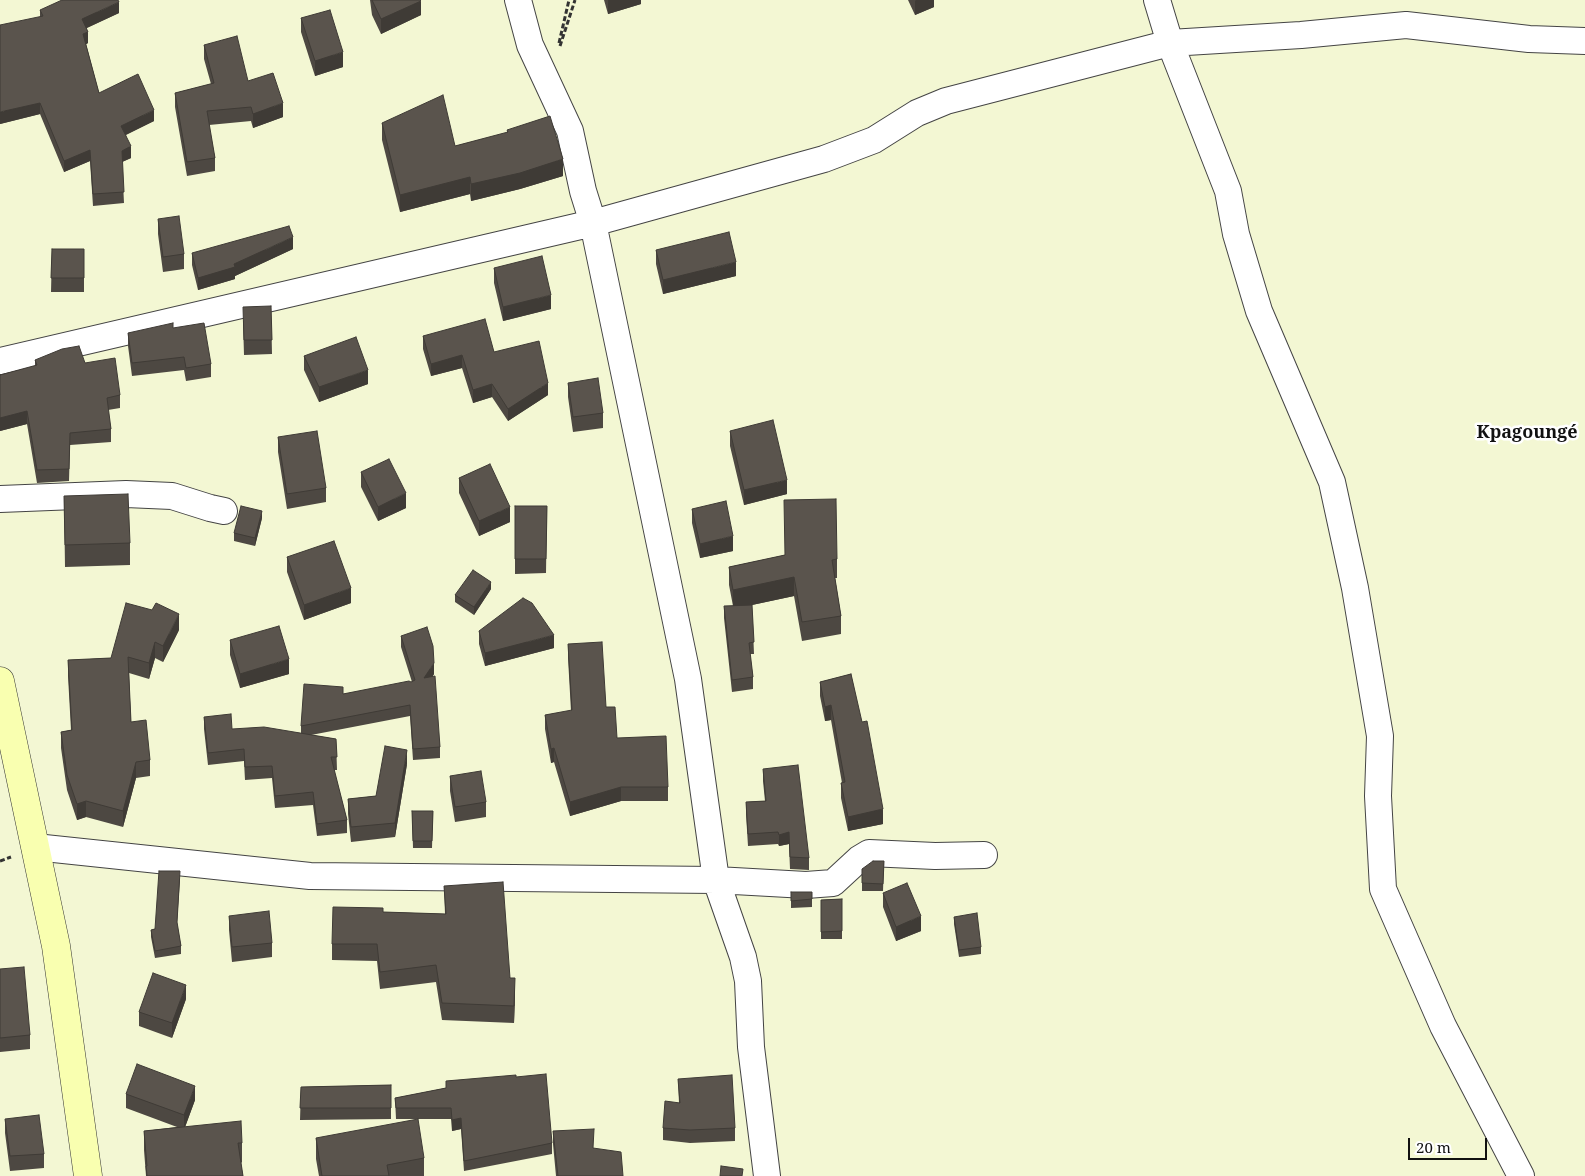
<!DOCTYPE html>
<html>
<head>
<meta charset="utf-8">
<style>
  body { margin:0 }
  #map { position:relative; width:1585px; height:1176px; overflow:hidden; background:#fffff5; font-family:"Noto Serif",serif }
  canvas { display:block }
  .scale { position:absolute; left:1408px; top:1138px; width:79px; height:22px; box-sizing:border-box; border:2px solid #111; border-top:0; padding-left:6px; font-size:15px; line-height:18px; white-space:nowrap; color:#111; -webkit-text-stroke:4px #fff; paint-order:stroke }
</style>
</head>
<body>
<div id="map">
<canvas width="1585" height="1176"></canvas>
<div class="scale">20 m</div>
</div>
<script>
const c = document.querySelector('canvas').getContext('2d');
c.lineJoin = 'round';
function fill(path, color) {
  c.fillStyle = color;
  c.fill(path, 'evenodd');
}
function toPath(rows) {
  const path = new Path2D();
  for (const r of rows) {
    path.moveTo(r[0], r[1]);
    for (let i = 2; i < r.length; i += 2) path.lineTo(r[i], r[i + 1]);
  }
  return path;
}
function stroke(path, color, width, dash) {
  c.strokeStyle = color;
  c.lineWidth = width;
  c.lineCap = dash ? 'butt' : 'round';
  c.setLineDash(dash || []);
  c.stroke(path);
}
function write(font, color, halo, rows, align = 'center') {
  c.font = font + ' "Noto Serif",serif';
  c.lineWidth = 5;
  c.setLineDash([]);
  c.textBaseline = 'middle';
  c.strokeStyle = halo;
  c.fillStyle = color;
  for (const [text, x, y, turn = 0] of rows) {
    c.save();
    c.translate(x, y);
    c.rotate((+turn || 0) * Math.PI / 180);
    c.textAlign = isNaN(turn) ? turn : align;
    if (halo) c.strokeText(text, 0, 0);
    c.fillText(text, 0, 0);
    c.restore();
  }
}
const farmland = toPath([
  [0,0,1585,0,1585,1176,0,1176]
]);
const path = toPath([
  [559,43,569,0],
  [560,46,575,0],
  [0,861,11,857]
]);
const street = toPath([
  [518,0,530,45,570,131,583,191,593,223,824,159,874,140,917,113,946,101,1170,43,1301,35,1406,25,1529,39,1585,41],
  [1157,0,1170,43,1228,191,1236,234,1259,311,1332,482,1355,588,1380,736,1378,796,1383,889,1443,1026,1521,1176],
  [0,361,593,223,688,679,716,880,743,957,748,981,751,1047,767,1176],
  [0,499,126,494,172,496,210,508,224,511],
  [35,847,310,876,716,880,806,885,833,883,859,859,869,853,935,856,984,855]
]);
const secondary = toPath([
  [0,681,56,946,88,1176]
]);
const wall = toPath([
  [370,0,420,0,421,15,381,34,372,15],
  [604,0,641,0,641,4,608,14],
  [908,0,934,0,934,7,915,15],
  [40,10,119,13,87,28,88,43,86,44,99,93,154,121,126,135,131,158,122,162,124,203,93,206,90,161,64,172,40,114,0,124,40,17],
  [301,18,343,67,315,76,301,32],
  [204,45,248,81,283,117,253,128,251,121,209,125,215,158,215,171,187,176,175,107,175,93,211,84,204,59],
  [382,123,455,146,507,133,507,130,563,176,520,189,471,201,470,194,400,212,382,140],
  [158,219,184,254,184,269,163,272,158,234],
  [52,249,84,249,84,292,51,292],
  [293,249,235,276,235,279,198,290,192,265,192,253],
  [656,250,736,276,663,294,656,264],
  [494,268,551,309,503,321,494,283],
  [271,306,272,354,244,355,243,321],
  [173,328,211,364,211,377,186,381,184,370,132,376,128,346,128,333],
  [423,336,494,352,548,395,508,421,492,397,473,403,462,368,431,376,423,349],
  [304,356,368,384,319,402,304,370],
  [35,360,85,363,120,395,120,408,108,410,111,429,111,442,70,445,69,481,37,483,27,424,0,431,0,375,35,366],
  [568,383,603,413,603,428,573,432,568,397],
  [730,431,787,494,744,505,730,446],
  [278,437,326,488,326,502,287,509,278,452],
  [361,472,406,508,378,521,361,487],
  [459,478,510,522,479,536,459,493],
  [64,496,130,543,130,565,65,567],
  [515,506,547,506,546,573,515,574],
  [692,509,733,551,700,558,692,523],
  [262,518,255,546,234,541,234,533],
  [785,555,837,559,837,578,835,578,841,616,841,634,802,641,794,596,752,605,754,654,750,654,753,677,753,689,732,692,724,618,724,606,733,606,729,585,729,567],
  [287,557,351,603,304,620,287,572],
  [491,589,474,615,455,602,455,595],
  [179,630,163,662,155,658,149,679,129,673,131,722,150,760,150,776,136,778,123,827,86,817,77,820,67,790,61,748,61,732,71,730,68,676,68,660,111,658],
  [479,631,554,648,485,666,479,644],
  [401,636,434,674,432,677,440,747,440,758,413,760,410,716,311,735,336,739,337,770,334,770,347,820,347,833,317,836,313,805,275,808,272,778,245,780,244,761,208,765,204,729,204,717,232,729,301,733,301,726,343,694,412,682,401,647],
  [230,640,289,674,240,688,230,655],
  [568,644,606,707,617,738,668,787,668,801,621,801,570,816,554,762,551,763,545,729,545,715,571,711,568,658],
  [851,674,883,824,848,831,841,798,841,783,842,783,831,720,825,721,820,696,820,682],
  [407,764,395,837,351,842,348,814,348,799,376,796],
  [763,769,809,858,809,870,790,869,789,844,779,846,778,844,748,846,746,814,746,802,765,801,763,781],
  [450,776,486,802,486,817,455,822,450,791],
  [412,811,433,811,432,848,413,848],
  [884,861,883,891,862,891,862,869],
  [180,879,177,923,181,946,181,954,155,958,151,937,151,930,155,929],
  [444,886,510,978,515,995,514,1023,442,1020,436,982,380,989,377,961,332,960,332,944,383,912,445,914],
  [791,892,812,899,812,907,791,908],
  [883,893,921,931,896,941,883,907],
  [842,899,842,939,821,939,821,900],
  [229,916,272,943,272,957,232,962,229,930],
  [954,917,981,947,981,954,959,957,954,924],
  [0,969,30,1035,30,1049,0,1052],
  [186,999,172,1038,139,1026,139,1012],
  [516,1077,552,1143,552,1154,464,1171,461,1129,452,1131,451,1119,396,1119,395,1098,446,1088,446,1081],
  [678,1079,735,1128,735,1141,690,1143,663,1140,663,1128,679,1103],
  [391,1085,391,1119,300,1120,301,1087],
  [126,1094,195,1100,185,1127,242,1143,242,1162,241,1163,243,1176,146,1176,144,1150,144,1131,177,1127,126,1108],
  [5,1119,44,1154,44,1168,10,1171,5,1133],
  [553,1131,593,1148,623,1176,556,1176,553,1144],
  [316,1138,424,1158,424,1176,319,1176,316,1159]
]);
const shadedWall = toPath([
  [608,0,641,0,641,4,608,14],
  [916,0,934,0,934,7,915,15,915,1],
  [421,1,421,15,381,34,381,19],
  [119,2,119,13,82,30,82,19],
  [88,32,88,43,83,46,83,34],
  [343,52,343,67,315,76,315,61],
  [40,103,40,114,0,124,0,112],
  [283,103,283,117,253,128,253,114],
  [154,110,154,121,121,137,121,126],
  [131,146,131,158,122,162,122,151],
  [90,150,90,161,64,172,64,161],
  [563,159,563,176,520,189,471,201,471,184],
  [470,177,470,194,400,212,400,195],
  [293,237,293,249,235,276,235,279,198,290,198,278,234,264],
  [736,262,736,276,663,294,663,280],
  [551,295,551,309,503,321,503,307],
  [462,355,462,368,431,376,431,364],
  [368,370,368,384,319,402,319,387],
  [548,383,548,395,508,421,508,409],
  [492,384,492,397,473,403,473,390],
  [27,411,27,424,0,431,0,418],
  [787,480,787,494,744,505,744,490],
  [406,493,406,508,378,521,378,507],
  [510,507,510,522,479,536,479,521],
  [262,511,262,518,255,546,255,538],
  [733,536,733,551,700,558,700,544],
  [794,577,794,596,733,609,733,590],
  [491,582,491,589,474,615,474,607],
  [351,588,351,603,304,620,304,605],
  [179,614,179,630,163,662,163,646],
  [554,635,554,648,485,666,485,653],
  [155,642,155,658,149,679,149,663],
  [289,659,289,674,240,688,240,674],
  [434,663,434,674,424,689,424,678],
  [831,705,831,720,825,721,825,707],
  [554,748,554,762,551,763,551,749],
  [407,750,407,764,395,837,395,823],
  [136,762,136,778,123,827,123,811],
  [621,787,621,801,570,816,570,802],
  [86,801,86,817,77,820,77,804],
  [883,809,883,824,848,831,848,817],
  [789,832,789,844,779,846,779,835],
  [921,916,921,931,896,941,896,927],
  [515,978,515,995,514,1023,514,1006],
  [186,985,186,999,172,1038,172,1023],
  [195,1086,195,1100,184,1130,184,1115],
  [461,1118,461,1129,452,1131,452,1120]
]);
const building = toPath([
  [62,0,118,0,119,2,82,19,88,32,83,34,99,93,138,74,154,110,121,126,131,146,122,151,124,192,93,194,90,150,64,161,40,103,0,112,0,25,43,16,40,10,62,0],
  [372,0,420,0,421,1,381,19,372,0],
  [330,10,343,52,315,61,301,18,330,10],
  [237,36,248,81,273,73,283,103,253,114,251,107,207,111,215,158,187,162,175,93,214,83,204,45,237,36],
  [443,95,455,146,508,132,507,130,550,116,563,159,520,173,471,184,470,177,400,195,382,123,443,95],
  [179,216,184,254,163,257,158,219,179,216],
  [289,226,293,237,234,264,235,267,198,278,192,253,289,226],
  [729,232,736,262,663,280,656,250,729,232],
  [52,249,84,249,84,278,51,278,52,249],
  [542,256,551,295,503,307,494,268,542,256],
  [271,306,272,340,244,340,243,307,271,306],
  [485,319,494,352,539,341,548,383,508,409,492,384,473,390,462,355,431,364,423,336,485,319],
  [173,323,173,328,204,323,211,364,186,368,184,357,132,363,128,333,173,323],
  [356,337,368,370,319,387,304,356,356,337],
  [79,346,85,363,115,358,120,395,107,398,111,429,70,433,69,469,37,470,27,411,0,418,0,375,37,365,35,360,62,349,79,346],
  [598,378,603,413,573,417,568,383,598,378],
  [773,420,787,480,744,490,730,431,773,420],
  [317,431,326,488,287,494,278,437,317,431],
  [389,459,406,493,378,507,361,472,389,459],
  [490,464,510,507,479,521,459,478,490,464],
  [128,494,130,543,65,545,64,496,128,494],
  [836,499,837,559,832,560,841,616,802,622,794,577,733,590,729,567,785,555,784,500,836,499],
  [726,501,733,536,700,544,692,509,726,501],
  [241,506,262,511,255,538,234,533,241,506],
  [515,506,547,506,546,559,515,559,515,506],
  [334,541,351,588,304,605,287,557,334,541],
  [473,570,491,582,474,607,455,595,473,570],
  [523,598,532,603,554,635,485,653,479,631,523,598],
  [126,603,152,610,156,603,179,614,163,646,155,642,149,663,128,657,131,722,146,720,150,760,136,762,123,811,86,801,77,804,67,775,61,732,72,730,68,660,111,658,126,603],
  [752,605,754,642,749,643,753,677,732,680,724,606,752,605],
  [279,626,289,659,240,674,230,640,279,626],
  [427,627,433,646,434,663,424,678,435,676,440,747,413,749,410,705,301,726,304,684,343,687,343,694,409,681,411,682,415,680,401,636,427,627],
  [602,642,606,707,615,707,617,738,666,736,668,787,621,787,570,802,554,748,551,749,545,715,572,710,568,644,602,642],
  [851,674,862,722,867,721,883,809,848,817,841,783,845,782,831,705,825,707,820,682,851,674],
  [231,714,232,729,264,727,336,739,337,757,331,757,347,820,317,824,313,792,275,796,272,766,245,767,244,749,208,753,204,717,231,714],
  [385,746,407,750,395,823,351,827,348,799,376,796,385,746],
  [798,765,809,858,790,857,789,832,779,835,778,832,748,834,746,802,766,801,763,769,798,765],
  [481,771,486,802,455,807,450,776,481,771],
  [412,811,433,811,432,841,413,841,412,811],
  [873,861,884,861,883,884,862,883,862,869,873,861],
  [159,871,180,871,177,922,181,946,155,951,151,930,155,929,159,871],
  [503,882,510,978,515,978,514,1006,442,1003,436,965,380,972,377,944,332,944,333,907,383,908,383,912,446,914,444,886,503,882],
  [907,883,921,916,896,927,883,893,907,883],
  [791,892,812,892,812,899,791,901,791,892],
  [842,899,842,931,821,932,821,900,842,899],
  [269,911,272,943,232,947,229,916,269,911],
  [977,913,981,947,959,950,954,917,977,913],
  [24,967,30,1035,0,1038,0,969,24,967],
  [153,973,186,985,172,1023,139,1012,153,973],
  [137,1064,195,1086,184,1115,126,1094,137,1064],
  [546,1074,552,1143,464,1161,461,1118,452,1120,451,1108,396,1108,395,1098,446,1088,446,1081,516,1075,516,1077,546,1074],
  [732,1075,735,1128,690,1130,663,1128,665,1101,680,1103,678,1079,732,1075],
  [391,1085,391,1108,300,1108,301,1087,391,1085],
  [39,1115,44,1154,10,1156,5,1119,39,1115],
  [418,1119,424,1158,387,1165,389,1176,322,1176,316,1138,418,1119],
  [241,1121,242,1143,238,1143,243,1176,147,1176,146,1166,147,1166,144,1131,241,1121],
  [594,1129,593,1148,621,1152,623,1176,558,1176,553,1131,594,1129],
  [721,1166,743,1169,742,1176,720,1176,721,1166]
]);
const quarterNames = [
  ["Kpagoungé",1527,433]
];
fill(farmland, '#f3f7d3');
stroke(street, '#444', 28);
stroke(secondary, '#333', 29);
stroke(path, '#333', 3, [5, 2.5]);
stroke(street, '#fff', 26);
stroke(secondary, '#f9ffb0', 28);
fill(wall, '#4d4842');
fill(shadedWall, '#3f3b36');
fill(building, '#5a544d');
stroke(building, '#3f3b36', 1);
write('bold 18px', '#111', '#fff', quarterNames);
</script>
</body>
</html>
